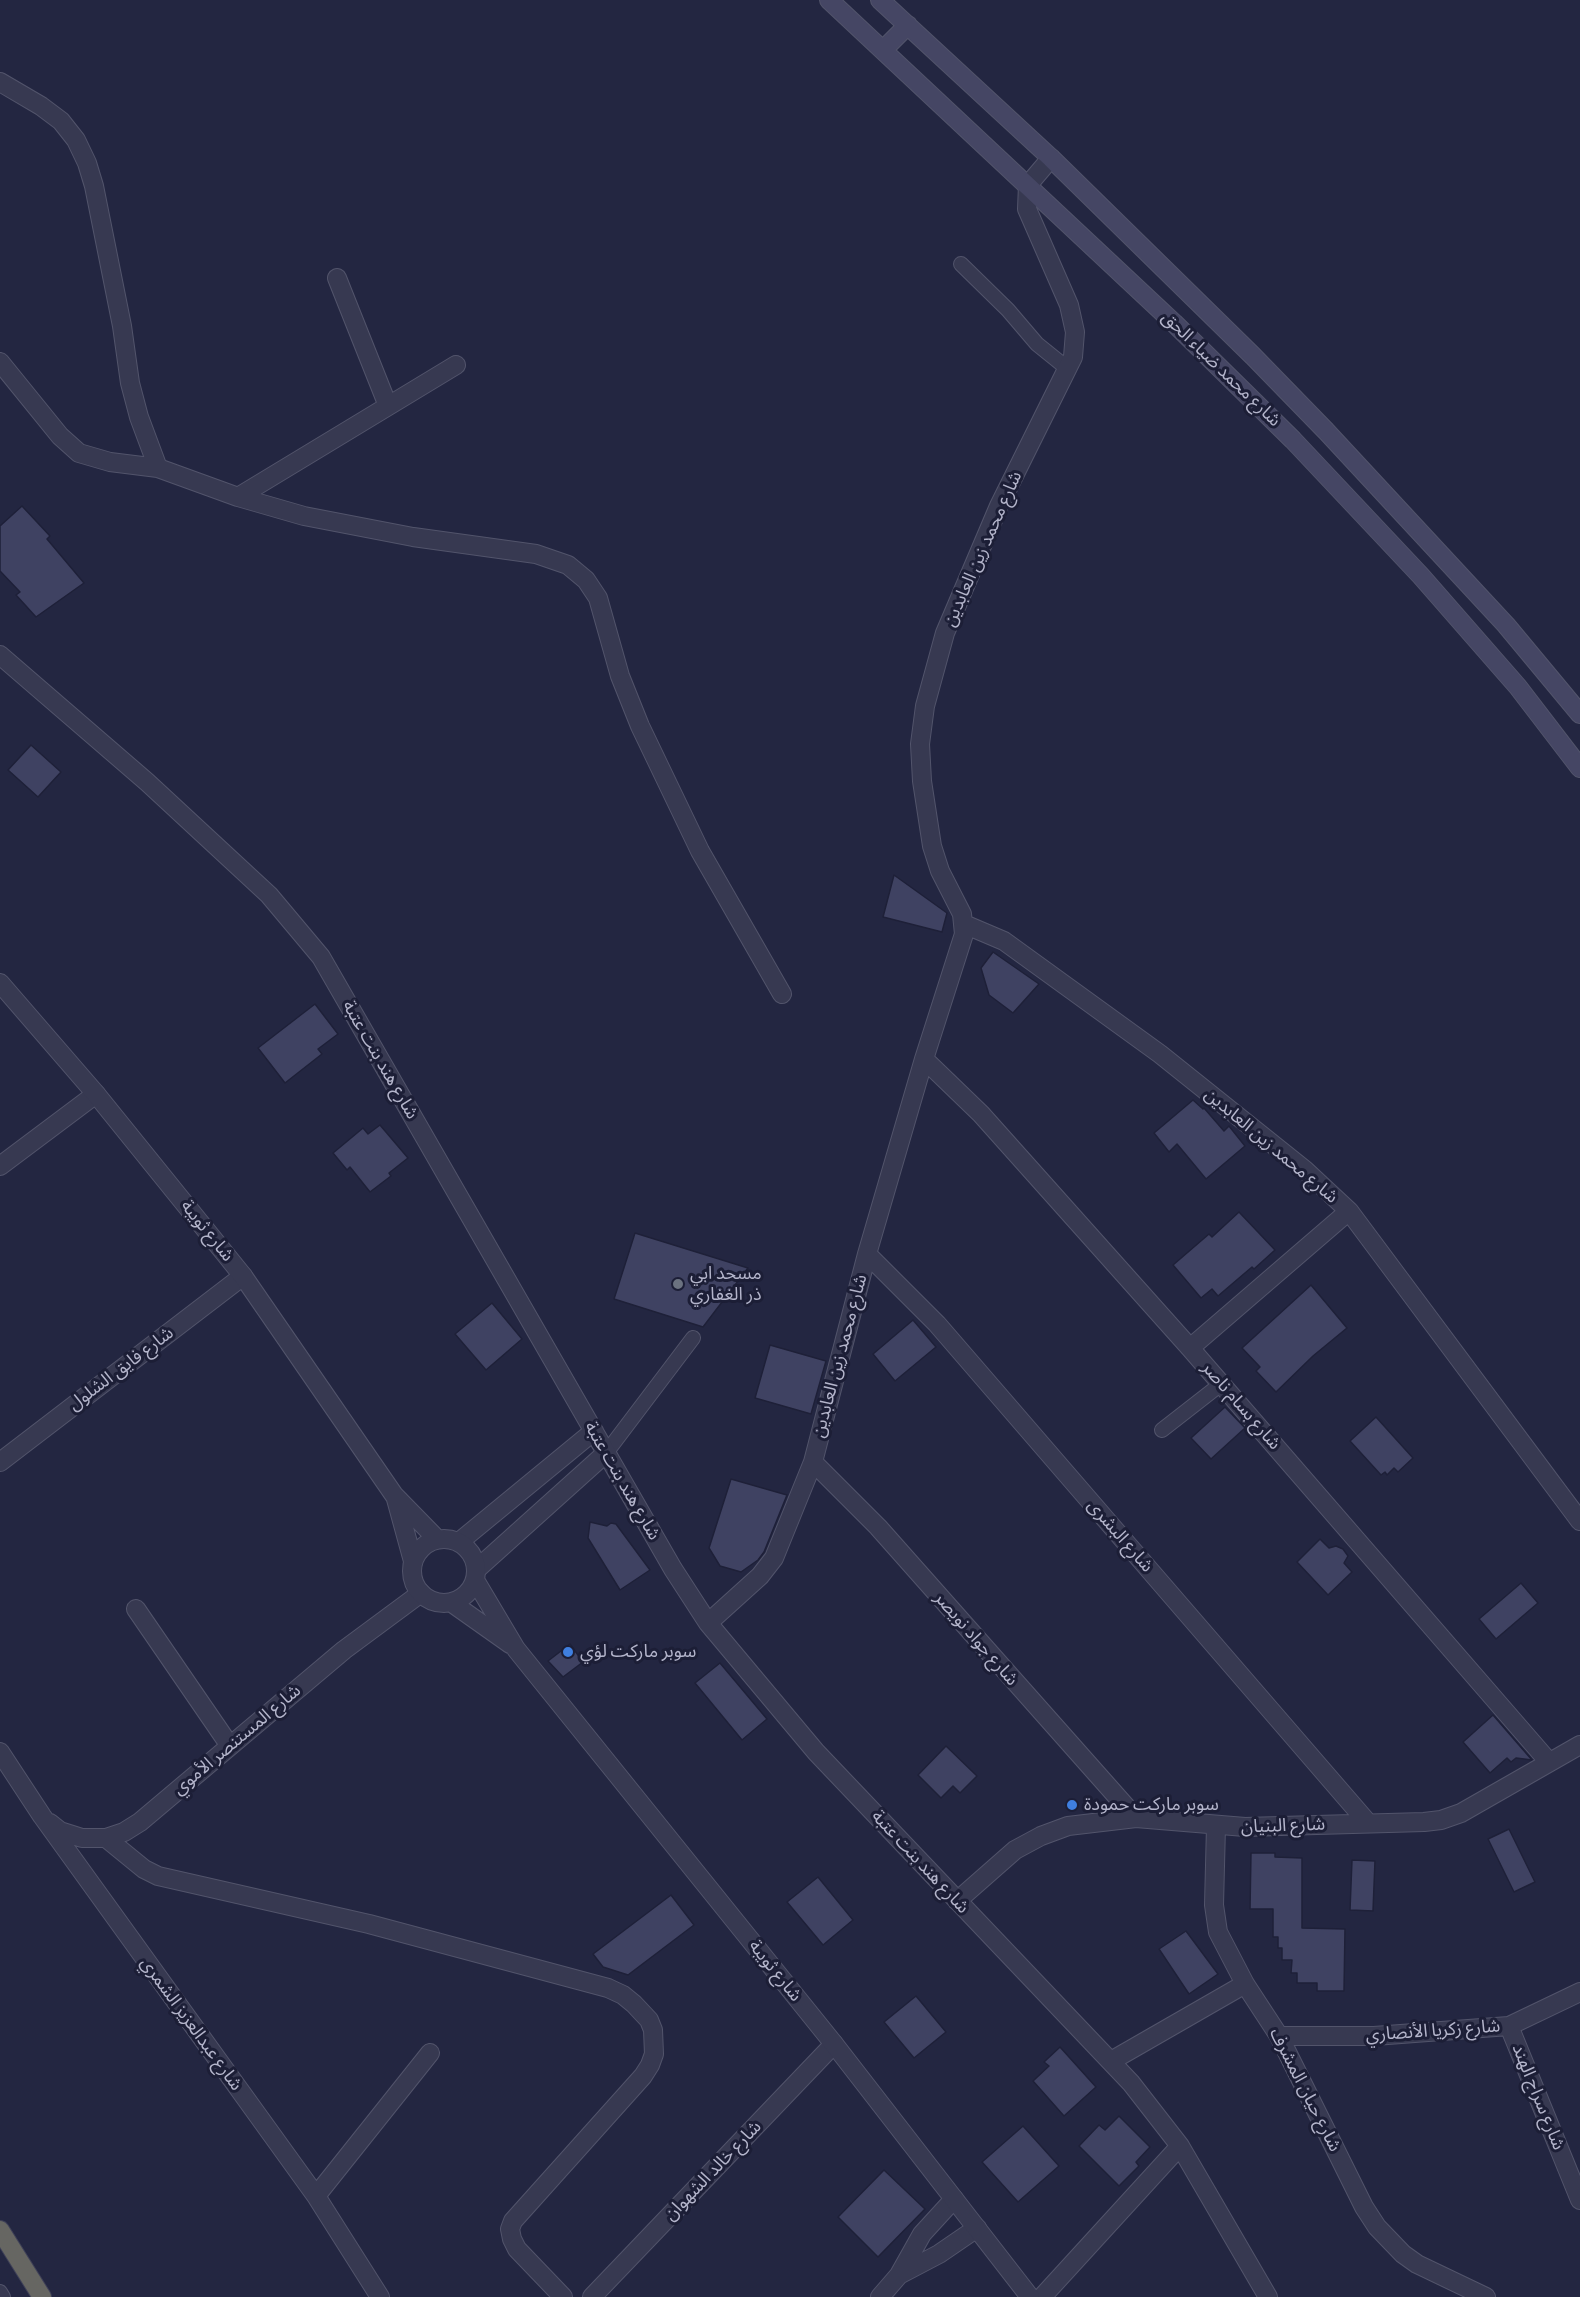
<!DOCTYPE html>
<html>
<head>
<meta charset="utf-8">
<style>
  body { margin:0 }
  canvas { display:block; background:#232641 }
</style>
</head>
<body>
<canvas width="1580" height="2297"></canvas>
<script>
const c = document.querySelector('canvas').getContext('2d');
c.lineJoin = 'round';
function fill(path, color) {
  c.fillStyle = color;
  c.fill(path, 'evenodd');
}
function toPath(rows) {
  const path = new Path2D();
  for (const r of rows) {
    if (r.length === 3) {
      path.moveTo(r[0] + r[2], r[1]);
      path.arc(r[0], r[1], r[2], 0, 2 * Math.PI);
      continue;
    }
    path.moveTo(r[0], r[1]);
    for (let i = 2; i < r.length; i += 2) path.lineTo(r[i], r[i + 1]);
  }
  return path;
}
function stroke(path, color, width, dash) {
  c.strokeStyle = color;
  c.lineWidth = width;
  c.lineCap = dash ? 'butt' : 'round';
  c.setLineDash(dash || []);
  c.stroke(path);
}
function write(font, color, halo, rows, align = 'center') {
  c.font = font + ' Manrope,"Noto Sans Arabic",sans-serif';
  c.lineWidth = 6;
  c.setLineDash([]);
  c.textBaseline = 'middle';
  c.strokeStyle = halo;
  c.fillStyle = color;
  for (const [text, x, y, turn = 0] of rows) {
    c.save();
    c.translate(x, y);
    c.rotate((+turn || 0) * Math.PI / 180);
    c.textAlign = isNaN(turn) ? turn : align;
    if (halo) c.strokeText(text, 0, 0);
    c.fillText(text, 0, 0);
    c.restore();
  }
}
const building = toPath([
  [22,506,50,536,47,539,84,583,36,617,16,595,20,592,0,571,0,526,22,506],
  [31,745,61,772,38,797,8,770,31,745],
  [894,875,947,913,942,932,883,917,894,875],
  [993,952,1039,984,1013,1013,989,995,981,968,993,952],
  [315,1004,338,1034,318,1049,322,1054,285,1083,258,1048,315,1004],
  [1193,1100,1203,1109,1204,1108,1224,1131,1229,1126,1245,1146,1206,1179,1177,1144,1169,1152,1154,1133,1193,1100],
  [380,1125,408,1158,389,1173,391,1176,370,1192,350,1167,347,1170,333,1153,363,1128,368,1134,380,1125],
  [1239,1212,1275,1250,1254,1269,1252,1267,1218,1296,1212,1289,1201,1298,1173,1265,1209,1234,1212,1237,1239,1212],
  [635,1233,748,1268,703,1327,614,1299,635,1233],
  [1311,1285,1347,1328,1313,1356,1276,1392,1256,1371,1260,1367,1242,1348,1311,1285],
  [492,1303,522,1339,486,1370,455,1334,492,1303],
  [913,1320,936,1347,895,1381,873,1354,913,1320],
  [770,1345,826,1361,811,1414,755,1398,770,1345],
  [1225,1407,1245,1428,1211,1459,1191,1438,1225,1407],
  [1376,1417,1413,1458,1398,1472,1394,1468,1387,1475,1385,1472,1381,1475,1350,1441,1376,1417],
  [731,1479,787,1495,764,1552,758,1560,741,1572,720,1566,709,1548,731,1479],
  [590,1522,607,1526,611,1523,616,1524,650,1570,620,1590,588,1538,590,1522],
  [1320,1539,1329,1548,1336,1546,1343,1549,1348,1556,1344,1563,1352,1572,1328,1595,1297,1562,1320,1539],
  [1521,1583,1538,1603,1496,1639,1479,1619,1521,1583],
  [570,1644,583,1662,563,1677,548,1661,570,1644],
  [720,1663,767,1719,742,1740,695,1683,720,1663],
  [1493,1715,1532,1760,1516,1758,1511,1762,1507,1758,1490,1773,1463,1742,1493,1715],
  [946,1746,977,1776,960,1793,953,1786,941,1798,918,1775,946,1746],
  [1509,1829,1535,1882,1514,1892,1488,1839,1509,1829],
  [1251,1853,1275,1853,1275,1857,1302,1858,1302,1928,1345,1929,1344,1991,1317,1991,1317,1983,1297,1983,1297,1973,1291,1973,1292,1960,1282,1960,1282,1948,1278,1948,1278,1937,1273,1937,1273,1909,1250,1909,1251,1853],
  [1352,1860,1375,1861,1373,1911,1350,1910,1352,1860],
  [818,1877,853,1920,823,1945,787,1902,818,1877],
  [671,1895,694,1925,628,1975,603,1967,593,1954,671,1895],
  [1186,1931,1218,1974,1189,1994,1159,1949,1186,1931],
  [916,1996,946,2032,914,2058,884,2022,916,1996],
  [1060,2047,1096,2087,1064,2116,1033,2081,1049,2066,1044,2062,1060,2047],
  [1119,2116,1150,2147,1136,2162,1139,2166,1119,2186,1079,2146,1099,2125,1105,2130,1119,2116],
  [1023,2126,1059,2166,1018,2202,982,2162,1023,2126],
  [884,2170,925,2209,878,2257,838,2217,884,2170]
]);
const service = toPath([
  [961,264,1008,310,1037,344,1068,369],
  [1162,1430,1221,1384],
  [606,1453,693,1338],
  [0,2292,3,2297]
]);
const minor = toPath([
  [0,82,41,106,61,121,76,140,87,163,94,186,122,326,130,383,139,417,158,468],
  [337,278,388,406],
  [0,362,60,436,79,453,110,462,158,468,238,497,304,516,413,537,536,554,568,565,586,580,598,598,620,676,640,726,700,851,782,994],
  [238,497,456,365],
  [0,655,147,782,269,895,321,957,673,1569,708,1623,816,1752,1131,2083,1180,2146,1268,2297],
  [964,924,1004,941,1160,1054,1305,1170,1349,1211,1580,1521],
  [924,1059,981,1114,1190,1348,1549,1762],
  [0,1166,96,1094],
  [867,1254,937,1324,1368,1823],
  [1190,1348,1349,1211],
  [0,1462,243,1276],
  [813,1462,878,1527,1136,1818],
  [459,1542,594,1431],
  [477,1569,606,1453],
  [136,1609,230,1746],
  [708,1623,760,1576,774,1558,813,1462,867,1254,924,1059,964,934,962,914,940,871,932,846,922,781,920,744,925,706,945,633,999,506,1073,357,1075,332,1069,305,1027,209,1028,185,1051,158],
  [0,1752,42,1816,316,2196,380,2297],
  [50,1823,60,1831,82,1838,106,1838,124,1832,140,1822,344,1650,421,1593],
  [1216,1826,1214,1905,1218,1932,1245,1984,1279,2036,1364,2207,1377,2227,1403,2254,1417,2264,1486,2297],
  [106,1838,144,1869,158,1876,369,1924,608,1988,623,1995,634,2004,649,2020,653,2030,654,2054,650,2065,643,2076,513,2221,510,2229,512,2239,517,2249,563,2297],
  [957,1901,1015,1850,1041,1836,1068,1826,1136,1818,1245,1827,1424,1822,1441,1820,1461,1813,1580,1745],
  [1509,2026,1580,2200],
  [1279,2036,1374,2036,1509,2026,1580,1992],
  [1111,2061,1245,1984],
  [316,2196,430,2053],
  [899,2275,939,2254,977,2228],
  [592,2297,834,2044],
  [880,2297,899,2275,922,2234,954,2199],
  [1042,2297,1180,2146]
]);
const tertiary = toPath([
  [0,983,96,1094,243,1276,394,1495,437,1539],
  [396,1499,413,1561],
  [444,1571,32],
  [475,1580,516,1649,834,2044,1030,2297],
  [452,1603,510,1644]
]);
const secondary = toPath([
  [829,0,1174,323,1293,440,1421,576,1518,687,1580,768],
  [880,0,1051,158,1253,356,1326,431,1506,625,1580,714],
  [883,50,908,25]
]);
const trunk = toPath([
  [0,2230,42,2297]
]);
const markers = [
  [678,1284,6,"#6b7280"],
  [568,1652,6,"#3f7fe0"],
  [1072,1805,6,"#3f7fe0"]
];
const streetNames = [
  ["شارع محمد ضياء الحق",1221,369,44],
  ["شارع محمد زين العابدين",983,549,-66],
  ["شارع هند بنت عتبة",380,1060,60],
  ["شارع محمد زين العابدين",1271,1146,40],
  ["شارع ثويبة",207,1231,51],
  ["شارع محمد زين العابدين",840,1356,-75],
  ["شارع فايق الشلول",121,1369,-37],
  ["شارع بسام ناصر",1241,1406,49],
  ["شارع هند بنت عتبة",622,1481,60],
  ["شارع البشرى",1120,1536,49],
  ["شارع جواد نويصر",976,1639,49],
  ["شارع المستنصر الأموي",237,1740,-40],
  ["شارع البنيان",1283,1826,-2],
  ["شارع هند بنت عتبة",920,1862,47],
  ["شارع ثويبة",775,1971,51],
  ["شارع عبدالعزيز الشمري",191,2024,54],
  ["شارع زكريا الأنصاري",1433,2031,-4],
  ["شارع حيان المشرف",1305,2090,63],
  ["شارع سراج الهند",1538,2097,68],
  ["شارع خالد الشهوان",713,2171,-46]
];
const poiNames = [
  ["مسحد ابي",690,1274],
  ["ذر الغفاري",690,1295],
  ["سوبر ماركت لؤي",580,1652],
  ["سوبر ماركت حمودة",1084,1805]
];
fill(building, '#3f4262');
stroke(building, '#1e2038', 1.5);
stroke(service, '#52546b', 16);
stroke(minor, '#52546b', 20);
stroke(tertiary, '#52546b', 20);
stroke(secondary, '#52546b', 20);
stroke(trunk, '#3f4158', 20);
stroke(service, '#373951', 14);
stroke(minor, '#373951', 18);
stroke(tertiary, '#373951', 18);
stroke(secondary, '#454664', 18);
stroke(trunk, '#666662', 18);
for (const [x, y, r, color] of markers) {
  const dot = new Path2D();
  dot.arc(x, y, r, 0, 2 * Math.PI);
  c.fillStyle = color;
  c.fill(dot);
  stroke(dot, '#1c1e36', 2);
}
write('18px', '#b4b5cb', '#1c1e36', streetNames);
write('18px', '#b4b5cb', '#1c1e36', poiNames, 'left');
</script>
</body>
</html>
